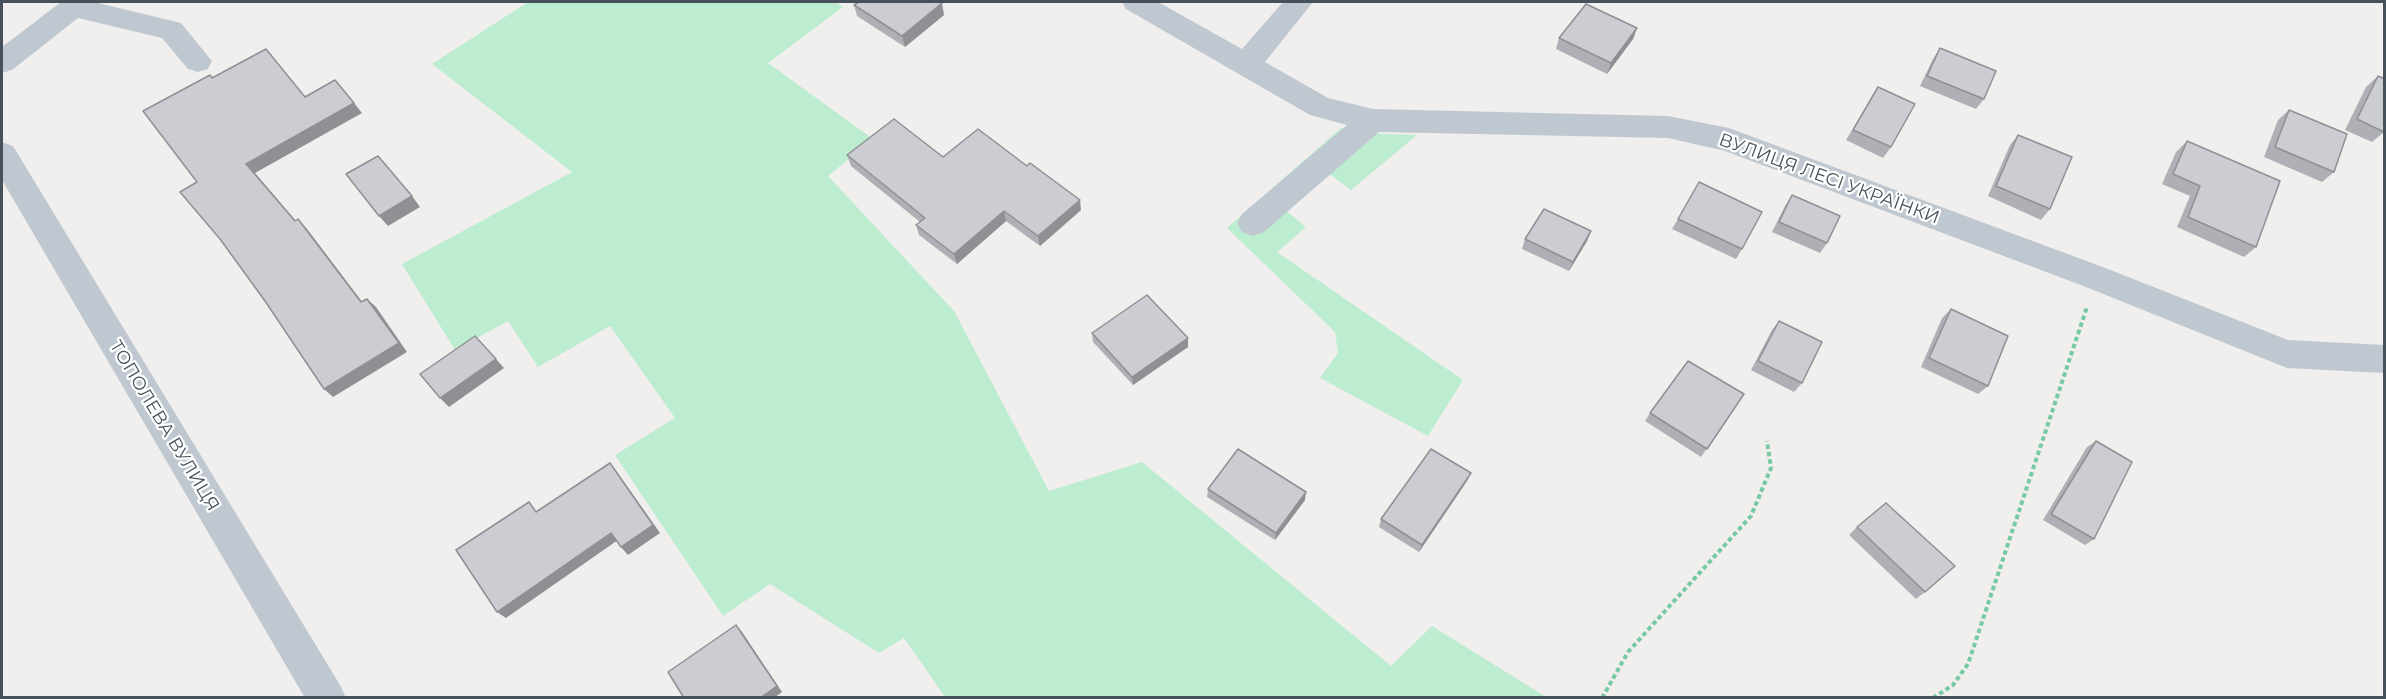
<!DOCTYPE html>
<html>
<head>
<meta charset="utf-8">
<style>
  body { margin:0 }
  #map { position:relative; width:2386px; height:699px; overflow:hidden; background:#f1eeee; font-family:Montserrat,sans-serif }
  canvas { display:block }
  .frame { position:absolute; inset:0; border:3px solid #47515b; pointer-events:none }
</style>
</head>
<body>
<div id="map">
<canvas width="2386" height="699"></canvas>
<div class="frame"></div>
</div>
<script>
const c = document.querySelector('canvas').getContext('2d');
c.lineJoin = 'round';
function fill(path, color) {
  c.fillStyle = color;
  c.fill(path, 'evenodd');
}
function toPath(rows) {
  const path = new Path2D();
  for (const r of rows) {
    path.moveTo(r[0], r[1]);
    for (let i = 2; i < r.length; i += 2) path.lineTo(r[i], r[i + 1]);
  }
  return path;
}
function stroke(path, color, width, dash) {
  c.strokeStyle = color;
  c.lineWidth = width;
  c.lineCap = dash ? 'butt' : 'round';
  c.setLineDash(dash || []);
  c.stroke(path);
}
function write(font, color, halo, rows, align = 'center') {
  c.font = font + ' Montserrat,sans-serif';
  c.lineWidth = 4.5;
  c.setLineDash([]);
  c.textBaseline = 'middle';
  c.strokeStyle = halo;
  c.fillStyle = color;
  for (const [text, x, y, turn = 0] of rows) {
    c.save();
    c.translate(x, y);
    c.rotate((+turn || 0) * Math.PI / 180);
    c.textAlign = isNaN(turn) ? turn : align;
    if (halo) c.strokeText(text, 0, 0);
    c.fillText(text, 0, 0);
    c.restore();
  }
}
const green = toPath([
  [528,2,836,2,843,7,768,63,873,139,828,176,954,311,1049,491,1142,462,1391,666,1432,626,1546,697,945,697,904,638,879,653,770,584,723,616,615,455,675,418,610,326,538,367,508,321,455,350,402,264,572,172,432,64],
  [1341,128,1359,133,1417,135,1351,190,1328,173,1284,209,1306,227,1277,252,1463,380,1428,436,1320,378,1338,353,1335,332,1227,228]
]);
const path = toPath([
  [1602,698,1628,652,1751,516,1771,468,1767,441],
  [1933,698,1953,685,1968,664,2087,307]
]);
const minor = toPath([
  [61,2,94,2,181,23,212,61,208,69,198,72,188,69,162,38,78,18,12,70,2,73,2,47,61,2],
  [1122,2,1158,2,1242,49,1283,2,1313,2,1265,62,1328,98,1373,109,1668,116,1729,128,2108,269,2288,340,2384,345,2384,373,2287,368,2086,287,1725,151,1668,138,1379,132,1264,232,1253,236,1242,232,1237,223,1242,214,1347,125,1310,115,1126,9,1122,2],
  [2,142,13,146,340,685,346,698,305,698,2,180,2,142]
]);
const wall = toPath([
  [854,5,944,15,905,47,857,16],
  [1637,28,1633,39,1607,74,1556,49,1559,38],
  [1940,48,1984,99,1976,109,1920,86,1933,59],
  [2378,76,2384,132,2372,142,2345,130,2366,87],
  [1878,87,1891,147,1883,158,1846,140],
  [2289,110,2334,172,2322,182,2264,157,2278,120],
  [2018,135,2050,209,2041,220,1988,196,2010,145],
  [2187,141,2256,247,2244,257,2177,227,2190,196,2162,184,2176,152],
  [847,155,943,157,1081,210,1040,246,1006,221,957,264,919,235,916,225,920,222,851,166],
  [1792,195,1827,243,1820,253,1772,232,1785,206],
  [1678,219,1742,249,1736,259,1672,229],
  [1591,231,1587,241,1569,271,1522,249,1525,239],
  [1951,309,1988,386,1978,394,1921,367,1942,318],
  [1779,321,1802,383,1794,392,1751,370,1772,330],
  [1092,333,1188,347,1133,385,1093,342],
  [1744,394,1701,457,1645,421,1650,413],
  [2096,441,2094,539,2085,545,2043,520,2087,447],
  [1467,481,1419,552,1379,527,1381,519],
  [1208,489,1305,500,1275,540,1207,497],
  [1857,527,1925,592,1916,599,1849,535]
]);
const shadedWall = toPath([
  [942,3,944,15,905,47,902,36],
  [1637,28,1633,39,1607,74,1611,63],
  [354,103,362,113,255,173,304,230,246,164],
  [412,196,420,207,388,226,379,216],
  [1080,200,1081,210,1040,246,1038,236],
  [1004,211,1006,221,957,264,954,254],
  [298,219,307,229,369,311,361,302],
  [1591,231,1587,241,1569,271,1573,262],
  [367,299,376,307,407,352,333,397,324,389],
  [1188,338,1188,347,1133,385,1132,377],
  [496,359,504,368,449,407,440,398],
  [610,463,617,472,660,533,628,555,621,547],
  [1471,473,1467,481,1419,552,1422,545],
  [1306,492,1305,500,1275,540,1276,533],
  [611,533,618,540,506,618,497,612],
  [736,625,742,632,782,692,774,698,760,698]
]);
const building = toPath([
  [859,2,938,2,942,3,902,36,854,5,859,2],
  [1586,4,1637,28,1611,63,1559,38,1586,4],
  [1940,48,1996,71,1984,99,1927,76,1940,48],
  [266,49,305,97,335,80,354,103,246,164,295,221,298,219,361,302,367,299,399,343,324,389,265,301,220,239,180,192,197,182,143,111,210,75,212,78,266,49],
  [2378,76,2385,79,2384,132,2357,119,2378,76],
  [1878,87,1915,104,1891,147,1853,130,1878,87],
  [2289,110,2347,134,2334,172,2275,147,2289,110],
  [894,119,943,157,978,129,1027,166,1030,163,1080,200,1038,236,1004,211,954,254,916,225,925,218,847,155,894,119],
  [2018,135,2072,157,2050,209,1996,186,2018,135],
  [2187,141,2280,181,2256,247,2188,217,2200,186,2173,174,2187,141],
  [378,156,412,196,379,216,346,174,378,156],
  [1699,182,1762,212,1742,249,1678,219,1699,182],
  [1792,195,1840,216,1827,243,1779,222,1792,195],
  [1544,209,1591,231,1573,262,1525,239,1544,209],
  [1147,295,1188,338,1132,377,1092,333,1147,295],
  [1951,309,2008,336,1988,386,1929,358,1951,309],
  [1779,321,1822,342,1802,383,1758,361,1779,321],
  [475,336,496,359,440,398,420,374,475,336],
  [1688,361,1744,394,1707,449,1650,413,1688,361],
  [2096,441,2132,462,2094,539,2051,514,2096,441],
  [1238,449,1306,492,1276,533,1208,489,1238,449],
  [1431,449,1471,473,1422,545,1381,519,1431,449],
  [610,463,653,525,621,547,611,533,497,612,456,550,529,502,536,512,610,463],
  [1886,503,1955,566,1925,592,1857,527,1886,503],
  [736,625,777,686,760,698,684,698,668,672,736,625]
]);
const streetNames = [
  ["ВУЛИЦЯ ЛЕСІ УКРАЇНКИ",1829,179,20],
  ["ТОПОЛЕВА ВУЛИЦЯ",164,426,59]
];
fill(green, '#bdedd0');
stroke(path, '#76caa1', 4, [4.5, 3]);
fill(minor, '#bfc8d0');
fill(wall, '#afb0b5');
fill(shadedWall, '#8e9094');
fill(building, '#cbcdd3');
stroke(building, '#8e9094', 1.5);
write('18px', '#47515b', '#fff', streetNames);
</script>
</body>
</html>
